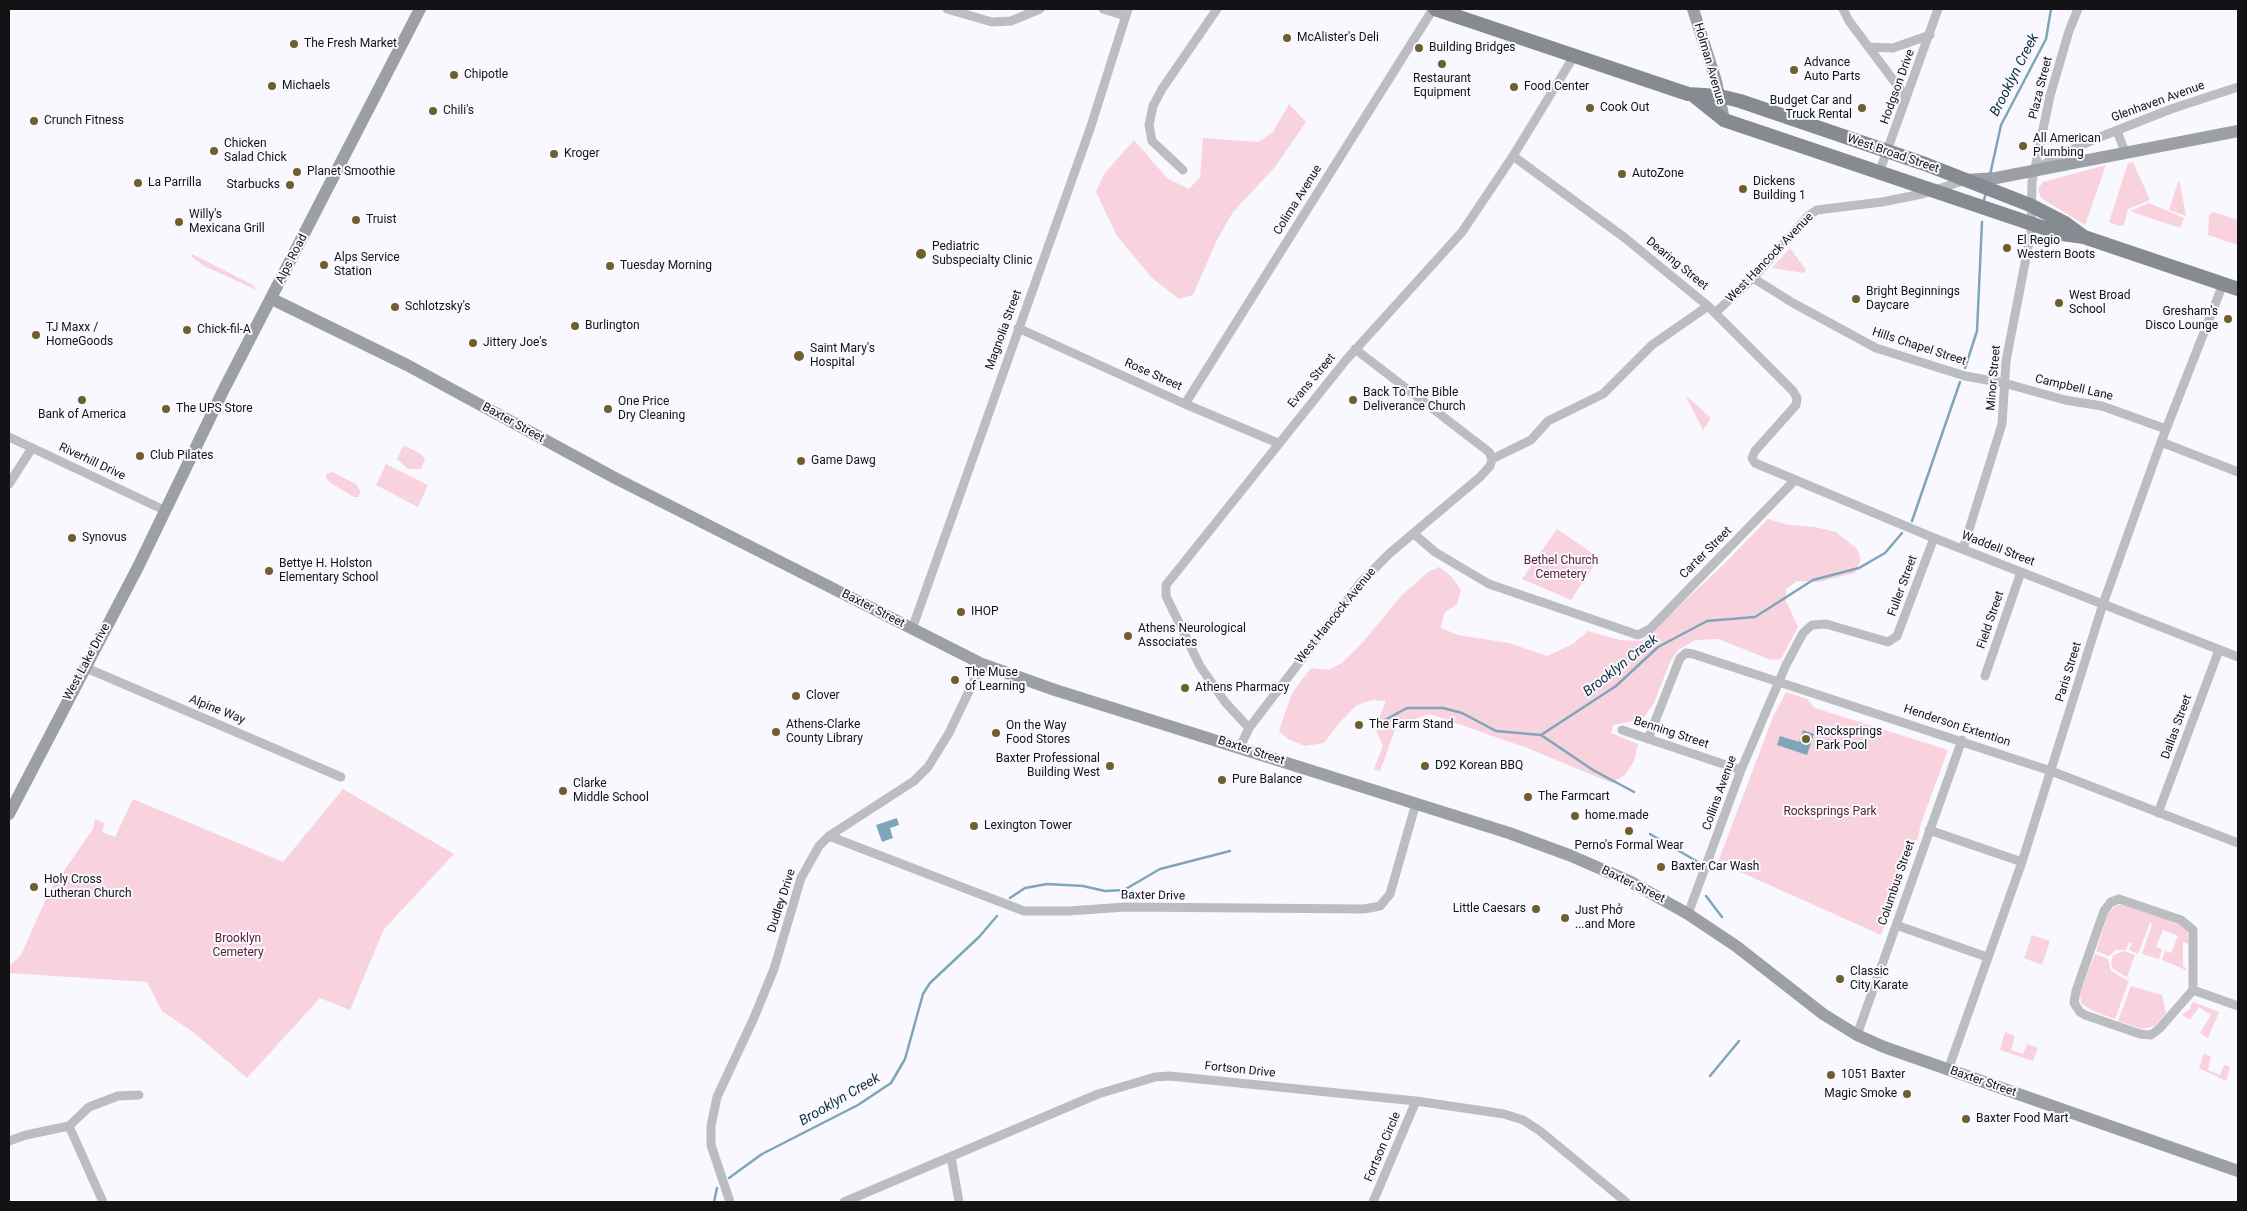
<!DOCTYPE html>
<html>
<head>
<meta charset="utf-8">
<style>
  body { margin:0 }
  #map { position:relative; width:2247px; height:1211px; overflow:hidden; background:#faf8ff; font-family:Roboto,sans-serif }
  canvas { display:block }
  .frame { position:absolute; inset:0; border:10px solid #131316; pointer-events:none }
</style>
</head>
<body>
<div id="map">
<canvas width="2247" height="1211"></canvas>
<div class="frame"></div>
</div>
<script>
const c = document.querySelector('canvas').getContext('2d');
c.lineJoin = 'round';
function fill(path, color) {
  c.fillStyle = color;
  c.fill(path, 'evenodd');
}
function toPath(rows) {
  const path = new Path2D();
  for (const r of rows) {
    path.moveTo(r[0], r[1]);
    for (let i = 2; i < r.length; i += 2) path.lineTo(r[i], r[i + 1]);
  }
  return path;
}
function stroke(path, color, width, dash) {
  c.strokeStyle = color;
  c.lineWidth = width;
  c.lineCap = dash ? 'butt' : 'round';
  c.setLineDash(dash || []);
  c.stroke(path);
}
function write(font, color, halo, rows, align = 'center') {
  c.font = font + ' Roboto,sans-serif';
  c.lineWidth = 4;
  c.setLineDash([]);
  c.textBaseline = 'middle';
  c.strokeStyle = halo;
  c.fillStyle = color;
  for (const [text, x, y, turn = 0] of rows) {
    c.save();
    c.translate(x, y);
    c.rotate((+turn || 0) * Math.PI / 180);
    c.textAlign = isNaN(turn) ? turn : align;
    if (halo) c.strokeText(text, 0, 0);
    c.fillText(text, 0, 0);
    c.restore();
  }
}
const green = toPath([
  [1289,104,1306,122,1275,167,1233,212,1216,242,1193,295,1179,299,1152,278,1117,236,1096,192,1104,174,1134,140,1167,178,1189,189,1200,177,1203,138,1258,142,1273,132],
  [2133,162,2150,200,2128,209,2124,225,2119,226,2109,222,2128,163],
  [2106,165,2085,225,2041,198,2038,189,2043,182],
  [2178,182,2180,183,2186,216,2169,210],
  [2149,203,2184,218,2180,228,2130,211],
  [2213,212,2238,220,2238,245,2208,235,2209,215],
  [1790,248,1806,270,1804,273,1772,268],
  [192,254,253,285,257,290,204,266,191,256],
  [1685,395,1710,417,1710,420,1703,430],
  [405,446,421,454,425,459,421,469,408,469,397,459,402,448],
  [386,464,428,485,418,507,376,485],
  [332,472,356,484,360,491,359,497,354,497,331,483,326,478,326,474],
  [1768,519,1789,525,1815,527,1836,532,1857,549,1861,559,1855,573,1818,582,1797,581,1786,589,1786,601,1798,627,1781,659,1771,660,1718,639,1695,640,1678,650,1670,662,1654,703,1643,719,1613,725,1611,733,1638,744,1634,761,1625,775,1612,783,1527,748,1430,714,1415,719,1408,725,1398,722,1380,771,1374,769,1383,746,1375,728,1386,701,1372,700,1357,705,1340,722,1324,743,1305,746,1288,739,1279,731,1292,693,1311,668,1329,670,1342,663,1362,643,1402,595,1428,572,1439,567,1452,577,1461,590,1457,604,1444,613,1441,628,1458,635,1509,643,1547,656,1573,644,1588,631,1620,640,1642,641,1723,565],
  [1557,529,1599,558,1571,600,1522,579],
  [1786,692,1807,699,1815,708,1948,750,1921,823,1918,838,1912,843,1901,874,1902,883,1881,935,1718,862,1773,717],
  [343,789,454,854,384,929,350,1010,320,998,247,1078,193,1032,162,1011,147,982,9,973,9,966,21,955,49,892,93,829,95,819,105,823,102,832,115,837,133,799,283,862],
  [2116,905,2122,905,2153,915,2180,925,2187,930,2190,945,2183,942,2183,965,2188,971,2162,960,2165,951,2171,953,2178,936,2163,930,2156,947,2162,950,2159,959,2142,954,2152,924,2150,923,2138,954,2129,950,2132,943,2129,942,2126,950,2116,950,2109,956,2096,951,2108,914],
  [2032,935,2050,941,2042,965,2024,958],
  [2124,951,2135,955,2127,977,2113,969,2111,964,2113,955],
  [2095,954,2108,959,2111,971,2129,981,2115,1019,2091,1010,2081,1003,2080,993],
  [2131,986,2162,995,2166,1013,2155,1026,2142,1029,2118,1021],
  [2193,1002,2219,1012,2208,1038,2200,1033,2211,1015,2199,1007,2190,1020,2182,1015,2191,1008,2190,1006],
  [2005,1032,2015,1036,2011,1050,2023,1054,2027,1044,2038,1048,2033,1061,2000,1050],
  [2204,1053,2211,1057,2208,1070,2220,1075,2224,1065,2230,1067,2226,1081,2199,1068]
]);
const water = toPath([
  [1803,730,1814,734,1807,755,1777,745,1780,736,1799,742],
  [897,818,899,825,890,828,893,838,882,842,876,825]
]);
const stream = toPath([
  [1990,175,2001,125,2046,39,2051,9],
  [1983,204,1986,192],
  [1965,368,1977,331,1982,222],
  [1912,521,1960,382],
  [1380,727,1385,720,1407,708,1443,708,1462,713,1496,731,1541,735,1593,770,1634,792],
  [1541,735,1616,686,1658,647,1707,621,1755,617,1813,580,1859,568,1885,553,1902,533],
  [1650,834,1698,862],
  [1706,896,1722,917],
  [1010,898,1025,888,1047,884,1083,886,1105,891,1124,890,1160,869,1230,851],
  [1710,1076,1739,1041],
  [729,1178,762,1154,858,1105,891,1083,905,1059,923,994,930,983,979,937,997,916],
  [714,1202,717,1188]
]);
const street = toPath([
  [947,9,992,22,1011,21,1040,9],
  [1103,9,1125,16],
  [1843,9,1849,21,1906,97],
  [1869,47,1893,48,1930,35],
  [2117,131,2125,152],
  [1513,156,1625,238,1708,306,1793,391,1797,398,1796,405,1755,451,1752,458,1755,463,1934,538,2238,657],
  [2040,167,2055,157,2100,137,2171,109,2238,87],
  [1183,170,1152,141,1149,125,1153,106,1162,89,1217,9],
  [1879,173,1938,9],
  [1753,278,1793,303,1876,348,1965,376,2004,383,2065,400,2102,406,2166,429],
  [1715,313,1753,278,1808,216,1817,210,1882,202,1922,194,1966,180],
  [1018,328,1185,404,1278,443],
  [1355,349,1489,452,1492,459],
  [1185,404,1433,9],
  [9,437,164,510],
  [2161,442,2238,472],
  [1492,459,1531,440,1548,421,1603,394,1652,345,1708,306],
  [9,484,32,448],
  [1414,534,1435,552,1489,584,1638,635,1650,629,1794,481],
  [1963,549,2002,424,2006,361,2031,232,2032,182,2050,96,2069,31,2078,9],
  [912,629,1090,129,1128,9],
  [84,667,341,777],
  [1985,676,2021,572],
  [1249,728,1225,702,1200,666,1166,596,1166,585,1346,360,1462,232,1513,156,1574,56],
  [1622,730,1741,770],
  [1648,739,1680,658,1686,653,1693,654,2051,771,2238,843],
  [1240,747,1249,728,1361,582,1390,553,1480,477,1490,466,1492,459],
  [2158,813,2219,650],
  [1929,830,2022,862],
  [829,836,1024,911,1068,911,1126,907,1364,909,1380,906,1390,894,1416,803],
  [2119,899,2181,920,2193,930,2193,990,2159,1029,2151,1035,2140,1034,2085,1015,2080,1012,2074,1003,2076,991,2104,911,2111,902,2119,899],
  [1688,914,1741,770,1786,665,1803,633,1812,625,1826,624,1888,642,1897,636,1934,538],
  [1896,925,1987,957],
  [2193,990,2238,1006],
  [1857,1035,1962,740],
  [1948,1070,2022,862,2103,604,2161,442,2223,284],
  [69,1126,103,1202],
  [9,1141,26,1135,69,1126,89,1107,118,1096,139,1095],
  [951,1157,959,1202],
  [730,1202,711,1145,711,1126,717,1097,753,1020,774,969,801,878,819,846,829,836,914,781,928,767,949,733,982,664],
  [844,1202,1098,1094,1155,1077,1170,1076,1416,1101,1504,1114,1523,1120,1540,1131,1626,1202],
  [1373,1202,1416,1101]
]);
const secondary = toPath([
  [1693,9,1716,81,1724,120],
  [1966,180,1996,178,2238,131],
  [272,299,407,365,615,478,982,664,1055,690,1509,833,1569,855,1629,881,1688,914,1736,946,1823,1014,1857,1035,1884,1047,2238,1171],
  [9,814,138,567,224,389,420,9]
]);
const primary = toPath([
  [1435,9,1688,94,1720,96,1740,101,1925,164,2030,205,2065,223,2084,237],
  [1694,96,1724,120,2062,234,2084,237,2238,289]
]);
const markers = [
  [1287,38,5,"#6e5f2d"],
  [294,44,5,"#6e5f2d"],
  [1419,48,5,"#6e5f2d"],
  [1442,64,5,"#6e5f2d"],
  [1794,70,5,"#6e5f2d"],
  [454,75,5,"#6e5f2d"],
  [272,86,5,"#6e5f2d"],
  [1514,87,5,"#6e5f2d"],
  [1590,108,5,"#6e5f2d"],
  [1862,108,5,"#6e5f2d"],
  [433,111,5,"#6e5f2d"],
  [34,121,5,"#6e5f2d"],
  [2023,146,5,"#6e5f2d"],
  [214,151,5,"#6e5f2d"],
  [554,154,5,"#6e5f2d"],
  [297,172,5,"#6e5f2d"],
  [1622,174,5,"#6e5f2d"],
  [138,183,5,"#6e5f2d"],
  [290,185,5,"#6e5f2d"],
  [1743,189,5,"#6e5f2d"],
  [356,220,5,"#6e5f2d"],
  [179,222,5,"#6e5f2d"],
  [2007,248,5,"#6e5f2d"],
  [921,254,6,"#6e5f2d"],
  [324,265,5,"#6e5f2d"],
  [610,266,5,"#6e5f2d"],
  [1856,299,5,"#6e5f2d"],
  [2059,303,5,"#6e5f2d"],
  [395,307,5,"#6e5f2d"],
  [2228,319,5,"#6e5f2d"],
  [575,326,5,"#6e5f2d"],
  [187,330,5,"#6e5f2d"],
  [36,335,5,"#6e5f2d"],
  [473,343,5,"#6e5f2d"],
  [799,356,6,"#6e5f2d"],
  [82,400,5,"#6e5f2d"],
  [1353,400,5,"#6e5f2d"],
  [166,409,5,"#6e5f2d"],
  [608,409,5,"#6e5f2d"],
  [140,456,5,"#6e5f2d"],
  [801,461,5,"#6e5f2d"],
  [72,538,5,"#6e5f2d"],
  [269,571,5,"#6e5f2d"],
  [961,612,5,"#6e5f2d"],
  [1128,636,5,"#6e5f2d"],
  [955,680,5,"#6e5f2d"],
  [1185,688,5,"#6e5f2d"],
  [796,696,5,"#6e5f2d"],
  [1359,725,5,"#6e5f2d"],
  [776,732,5,"#6e5f2d"],
  [996,733,5,"#6e5f2d"],
  [1806,739,5,"#6e5f2d"],
  [1110,766,5,"#6e5f2d"],
  [1425,766,5,"#6e5f2d"],
  [1222,780,5,"#6e5f2d"],
  [563,791,5,"#6e5f2d"],
  [1528,797,5,"#6e5f2d"],
  [1575,816,5,"#6e5f2d"],
  [974,826,5,"#6e5f2d"],
  [1629,831,5,"#6e5f2d"],
  [1661,867,5,"#6e5f2d"],
  [34,887,5,"#6e5f2d"],
  [1536,909,5,"#6e5f2d"],
  [1565,918,5,"#6e5f2d"],
  [1840,979,5,"#6e5f2d"],
  [1831,1075,5,"#6e5f2d"],
  [1907,1094,5,"#6e5f2d"],
  [1966,1119,5,"#6e5f2d"]
];
const poiNames = [
  ["McAlister's Deli",1297,38],
  ["The Fresh Market",304,44],
  ["Building Bridges",1429,48],
  ["Advance",1804,63],
  ["Auto Parts",1804,77],
  ["Chipotle",464,75],
  ["Restaurant",1442,79,"center"],
  ["Equipment",1442,93,"center"],
  ["Michaels",282,86],
  ["Food Center",1524,87],
  ["Budget Car and",1852,101,"right"],
  ["Truck Rental",1852,115,"right"],
  ["Cook Out",1600,108],
  ["Chili's",443,111],
  ["Crunch Fitness",44,121],
  ["All American",2033,139],
  ["Plumbing",2033,153],
  ["Chicken",224,144],
  ["Salad Chick",224,158],
  ["Kroger",564,154],
  ["Planet Smoothie",307,172],
  ["AutoZone",1632,174],
  ["Dickens",1753,182],
  ["Building 1",1753,196],
  ["La Parrilla",148,183],
  ["Starbucks",280,185,"right"],
  ["Willy's",189,215],
  ["Mexicana Grill",189,229],
  ["Truist",366,220],
  ["El Regio",2017,241],
  ["Western Boots",2017,255],
  ["Pediatric",932,247],
  ["Subspecialty Clinic",932,261],
  ["Alps Service",334,258],
  ["Station",334,272],
  ["Tuesday Morning",620,266],
  ["Bright Beginnings",1866,292],
  ["Daycare",1866,306],
  ["West Broad",2069,296],
  ["School",2069,310],
  ["Schlotzsky's",405,307],
  ["Gresham's",2218,312,"right"],
  ["Disco Lounge",2218,326,"right"],
  ["Burlington",585,326],
  ["TJ Maxx /",46,328],
  ["HomeGoods",46,342],
  ["Chick-fil-A",197,330],
  ["Jittery Joe's",483,343],
  ["Saint Mary's",810,349],
  ["Hospital",810,363],
  ["Back To The Bible",1363,393],
  ["Deliverance Church",1363,407],
  ["One Price",618,402],
  ["Dry Cleaning",618,416],
  ["The UPS Store",176,409],
  ["Bank of America",82,415,"center"],
  ["Club Pilates",150,456],
  ["Game Dawg",811,461],
  ["Synovus",82,538],
  ["Bettye H. Holston",279,564],
  ["Elementary School",279,578],
  ["IHOP",971,612],
  ["Athens Neurological",1138,629],
  ["Associates",1138,643],
  ["The Muse",965,673],
  ["of Learning",965,687],
  ["Athens Pharmacy",1195,688],
  ["Clover",806,696],
  ["Athens-Clarke",786,725],
  ["County Library",786,739],
  ["The Farm Stand",1369,725],
  ["On the Way",1006,726],
  ["Food Stores",1006,740],
  ["Rocksprings",1816,732],
  ["Park Pool",1816,746],
  ["Baxter Professional",1100,759,"right"],
  ["Building West",1100,773,"right"],
  ["D92 Korean BBQ",1435,766],
  ["Pure Balance",1232,780],
  ["Clarke",573,784],
  ["Middle School",573,798],
  ["The Farmcart",1538,797],
  ["home.made",1585,816],
  ["Lexington Tower",984,826],
  ["Perno's Formal Wear",1629,846,"center"],
  ["Baxter Car Wash",1671,867],
  ["Holy Cross",44,880],
  ["Lutheran Church",44,894],
  ["Little Caesars",1526,909,"right"],
  ["Just Phở",1575,911],
  ["...and More",1575,925],
  ["Classic",1850,972],
  ["City Karate",1850,986],
  ["1051 Baxter",1841,1075],
  ["Magic Smoke",1897,1094,"right"],
  ["Baxter Food Mart",1976,1119]
];
const streetNames = [
  ["Holman Avenue",1709,64,74],
  ["Hodgson Drive",1898,87,-70],
  ["Plaza Street",2041,88,-76],
  ["Glenhaven Avenue",2158,102,-20],
  ["West Broad Street",1893,154,19],
  ["Colima Avenue",1298,200,-58],
  ["West Hancock Avenue",1770,258,-46],
  ["Alps Road",292,259,-63],
  ["Dearing Street",1677,264,39],
  ["Magnolia Street",1004,330,-70],
  ["Hills Chapel Street",1919,347,18],
  ["Rose Street",1153,375,24],
  ["Minor Street",1994,378,-85],
  ["Evans Street",1312,381,-50],
  ["Campbell Lane",2074,388,13],
  ["Baxter Street",513,423,29],
  ["Riverhill Drive",92,462,25],
  ["Waddell Street",1998,549,21],
  ["Carter Street",1706,553,-45],
  ["Fuller Street",1903,586,-70],
  ["Baxter Street",873,609,27],
  ["West Hancock Avenue",1336,616,-51],
  ["Field Street",1991,620,-71],
  ["West Lake Drive",87,662,-62],
  ["Paris Street",2069,672,-73],
  ["Alpine Way",217,710,22],
  ["Henderson Extention",1957,726,18],
  ["Dallas Street",2177,727,-70],
  ["Benning Street",1671,733,18],
  ["Baxter Street",1251,751,18],
  ["Collins Avenue",1720,793,-70],
  ["Columbus Street",1897,883,-71],
  ["Baxter Street",1633,885,26],
  ["Baxter Drive",1153,896,1],
  ["Dudley Drive",782,901,-72],
  ["Fortson Drive",1240,1070,6],
  ["Baxter Street",1983,1082,19],
  ["Fortson Circle",1383,1147,-67]
];
const parkNames = [
  ["Bethel Church",1561,561],
  ["Cemetery",1561,575],
  ["Rocksprings Park",1830,812],
  ["Brooklyn",238,939],
  ["Cemetery",238,953]
];
const waterNames = [
  ["Brooklyn Creek",2015,75,-63],
  ["Brooklyn Creek",1621,666,-38],
  ["Brooklyn Creek",840,1100,-30]
];
fill(green, '#f8d2dd');
fill(water, '#7fa5ba');
stroke(stream, '#7fa5ba', 2.5);
stroke(street, '#bbbdc1', 9);
stroke(secondary, '#9c9fa5', 12);
stroke(primary, '#868a91', 14);
for (const [x, y, r, color] of markers) {
  const dot = new Path2D();
  dot.arc(x, y, r, 0, 2 * Math.PI);
  c.fillStyle = color;
  c.fill(dot);
  stroke(dot, '#faf8ff', 2);
}
write('12px', '#131316', '#faf8ff', poiNames, 'left');
write('12px', '#131316', '#faf8ff', streetNames);
write('12px', '#572336', '#faf8ff', parkNames);
write('italic 14px', '#0c2f3f', '#faf8ff', waterNames);
</script>
</body>
</html>
